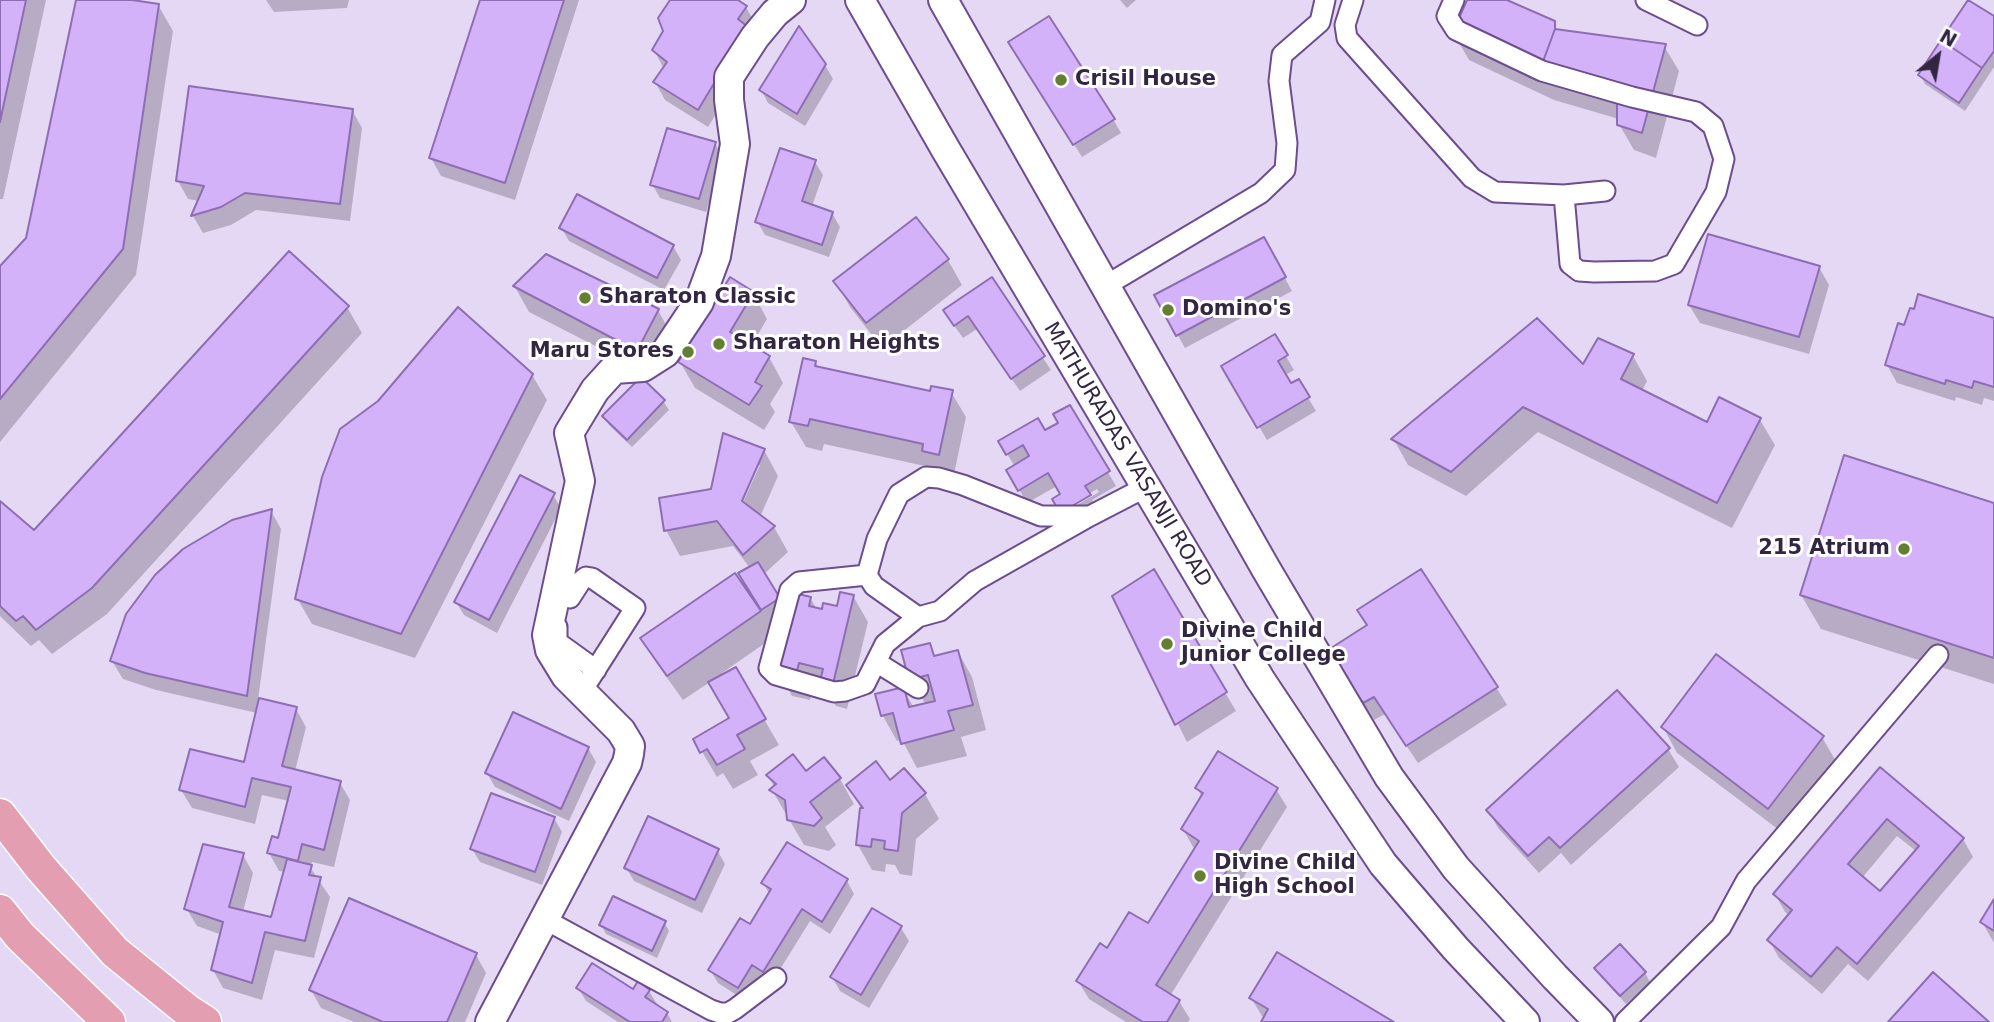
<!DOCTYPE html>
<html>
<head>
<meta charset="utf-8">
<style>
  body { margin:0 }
  #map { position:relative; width:1994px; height:1022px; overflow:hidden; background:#e5d8f5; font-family:"DejaVu Sans",sans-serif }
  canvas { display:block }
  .north { position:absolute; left:1903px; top:21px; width:70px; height:70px; -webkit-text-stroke:5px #fff; paint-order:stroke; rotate:30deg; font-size:19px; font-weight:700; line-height:28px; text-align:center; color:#332642 }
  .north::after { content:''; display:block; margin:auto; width:24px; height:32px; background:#332642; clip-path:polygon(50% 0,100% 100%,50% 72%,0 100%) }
</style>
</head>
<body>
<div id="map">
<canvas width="1994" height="1022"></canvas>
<div class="north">N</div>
</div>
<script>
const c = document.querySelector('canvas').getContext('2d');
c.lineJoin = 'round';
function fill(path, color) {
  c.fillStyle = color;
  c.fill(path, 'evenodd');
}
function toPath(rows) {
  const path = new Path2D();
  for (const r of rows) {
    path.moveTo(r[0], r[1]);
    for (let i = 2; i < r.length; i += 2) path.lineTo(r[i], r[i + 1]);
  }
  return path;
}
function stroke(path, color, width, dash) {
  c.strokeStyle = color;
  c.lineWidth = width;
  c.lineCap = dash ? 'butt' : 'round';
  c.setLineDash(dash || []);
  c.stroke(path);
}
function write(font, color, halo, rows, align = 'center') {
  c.font = font + ' "DejaVu Sans",sans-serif';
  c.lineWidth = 6;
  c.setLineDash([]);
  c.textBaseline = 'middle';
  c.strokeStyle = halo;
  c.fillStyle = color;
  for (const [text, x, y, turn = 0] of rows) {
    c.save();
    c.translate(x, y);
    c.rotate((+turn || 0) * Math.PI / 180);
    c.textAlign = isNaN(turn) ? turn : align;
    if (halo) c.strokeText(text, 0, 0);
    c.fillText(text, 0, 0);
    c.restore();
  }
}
const shadow = toPath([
  [0,0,46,0,3,199,0,199],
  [78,0,119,0,158,5,173,31,136,275,0,442,0,269,28,238],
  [266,0,349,0,347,8,274,12],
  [482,0,579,0,515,200,441,176,431,158],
  [672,0,734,0,746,7,756,25,757,46,708,127,665,100,655,82,664,69,654,50,665,31],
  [1120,0,1136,0,1127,8],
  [1469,0,1503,0,1553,23,1558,31,1664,46,1679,71,1656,158,1634,150,1619,124,1619,119,1554,100,1469,60,1454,34],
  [1994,18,1994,67,1965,111,1925,84,1920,75],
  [1018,56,1113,119,1121,133,1082,157],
  [825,65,833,79,805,126,768,103,761,90],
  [352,110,362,128,350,221,256,210,231,225,203,233,193,216,199,201,188,199,178,181],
  [715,143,722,157,706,212,660,198,652,184],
  [815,162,823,175,812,206,832,213,840,227,829,257,765,235,757,221],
  [561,227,673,246,681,260,664,290,569,241],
  [1263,239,1292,291,1185,348,1156,296],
  [948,260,962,285,882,348,850,307,836,282],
  [1819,267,1829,285,1809,354,1700,323,1689,305],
  [991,280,1051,370,1020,391,977,329,963,338,953,324],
  [515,287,658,310,672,336,652,375,529,312],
  [753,293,767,319,751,346,769,357,783,383,770,404,775,412,764,430,695,388,680,362],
  [347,307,362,333,107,614,52,654,39,640,31,646,0,616,0,504,34,532],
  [1994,320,1994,401,1984,398,1982,405,1956,397,1955,401,1897,383,1887,365,1905,328],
  [1274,336,1294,370,1284,376,1290,386,1298,381,1316,411,1267,440,1223,366],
  [1633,356,1647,381,1642,391,1707,424,1760,420,1775,445,1732,528,1538,432,1466,496,1408,465,1394,440,1583,367],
  [815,362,819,368,931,393,951,392,966,417,953,479,934,468,824,444,822,451,806,447,791,422],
  [532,375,547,400,415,658,312,624,297,598],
  [663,401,669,410,632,447,609,425,604,416],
  [1069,407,1116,486,1092,500,1097,509,1069,525,1062,495,1057,486,1027,503,1008,470,1015,467,1000,442,1044,432,1060,423],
  [1097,489,1099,492,1067,511,1067,507],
  [764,450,778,476,760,517,774,527,788,552,763,575,790,619,810,598,817,609,838,609,853,596,868,622,847,709,836,706,828,691,813,688,810,700,792,696,778,670,774,637,722,673,724,676,735,669,779,745,750,761,758,775,733,789,723,773,717,777,695,740,731,719,710,682,683,700,657,664,643,639,754,598,750,568,733,546,680,556,666,530],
  [756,465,760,465,740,509,737,508],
  [553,495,561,508,497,633,464,615,456,602],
  [1994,505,1994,684,1821,629,1801,595],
  [271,511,281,529,258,700,296,709,306,727,295,771,340,783,350,800,334,867,312,862,310,867,330,897,314,958,275,950,262,1000,223,988,213,970,222,935,197,926,186,908,243,855,253,873,243,912,272,919,286,872,279,871,269,853,280,840,289,801,262,795,255,824,192,808,181,790,245,764,257,713,156,690,123,679,112,661],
  [1154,572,1236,711,1187,742,1114,597],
  [929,645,936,658,958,652,972,677,986,730,961,737,967,756,917,768,902,740,897,741,883,716,877,696,903,689,914,708,926,705,911,679],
  [1341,668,1496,687,1507,705,1418,763,1385,714,1374,720],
  [1663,727,1822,737,1837,763,1783,833,1677,753],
  [588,748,596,762,569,821,495,787,487,773],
  [1668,749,1679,767,1571,865,1561,853,1539,873,1498,828,1488,810],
  [824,759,840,779,854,804,825,827,836,845,829,851,804,845,772,790,775,788,768,776,806,773],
  [1880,770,1963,839,1973,857,1868,981,1848,964,1822,994,1779,958,1769,940,1790,916,1785,912,1775,894],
  [1897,836,1916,851,1881,894,1862,878],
  [890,782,925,794,939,819,916,839,912,876,900,874,895,865,886,864,885,872,872,870,858,845,862,810,848,786],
  [1197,788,1276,789,1287,807,1170,996,1179,1001,1190,1019,1188,1022,1126,1022,1089,999,1078,981,1108,950,1149,926,1196,849,1193,847,1183,829,1202,797],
  [554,818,562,832,542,885,480,862,472,849],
  [717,850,725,864,702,913,634,881,626,868],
  [847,881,854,894,830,934,810,921,771,984,760,977,746,1001,718,983,710,970,751,926,770,895,763,883],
  [1994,902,1994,943,1982,922],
  [664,922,669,931,657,958,606,934,601,925],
  [901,928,909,941,869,1008,840,991,832,977],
  [1620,946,1645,973,1650,982,1626,1004,1601,977,1596,968],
  [476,955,486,973,465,1022,354,1022,321,1008,311,990],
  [578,988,633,992,649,991,657,1004,656,1006,667,1013,672,1022,618,1022,586,1001],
  [1251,998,1391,1022,1263,1022,1265,1018,1262,1016]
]);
const building = toPath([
  [0,0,26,0,0,122,0,0],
  [76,0,132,0,159,4,123,249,0,399,0,266,26,238,76,0],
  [480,0,564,0,505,183,429,158,480,0],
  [670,0,738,0,747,6,738,19,748,27,698,110,653,82,667,62,652,50,663,31,658,18,670,0],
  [1467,0,1507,0,1555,21,1555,29,1538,75,1452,34,1467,0],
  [1968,0,1994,16,1994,51,1982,68,1941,40,1968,0],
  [1049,16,1115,119,1073,145,1008,42,1049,16],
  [799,26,826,64,797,114,759,90,799,26],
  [1555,29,1666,44,1642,133,1617,125,1617,97,1538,75,1555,29],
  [1941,40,1982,68,1959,103,1918,75,1941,40],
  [189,86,353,109,340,204,245,193,221,207,191,216,204,186,176,181,189,86],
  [667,128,716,142,699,199,650,185,667,128],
  [780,148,816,160,802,201,833,212,822,245,755,222,780,148],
  [577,194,674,245,657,278,559,228,577,194],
  [916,217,949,259,866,323,833,281,916,217],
  [1708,234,1820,266,1799,337,1688,305,1708,234],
  [1264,237,1286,277,1176,336,1154,295,1264,237],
  [289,251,349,306,92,588,36,630,23,616,16,621,0,606,0,501,34,530,289,251],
  [546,254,659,309,637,351,513,286,546,254],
  [730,277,754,292,730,332,770,356,755,382,762,386,749,405,678,362,730,277],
  [992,277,1045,356,1011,379,968,316,954,326,943,310,992,277],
  [1918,294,1994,318,1994,387,1974,381,1972,388,1946,380,1945,384,1885,365,1898,323,1904,325,1910,308,1914,309,1918,294],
  [458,307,533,374,401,634,295,599,322,477,340,429,378,401,458,307],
  [1537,318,1583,364,1598,338,1634,354,1621,379,1707,422,1719,397,1761,418,1717,503,1523,407,1451,472,1391,439,1537,318],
  [1275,334,1288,355,1278,361,1291,383,1299,379,1310,397,1257,428,1221,366,1275,334],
  [803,358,816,361,815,366,930,391,931,386,953,390,939,455,922,451,923,444,810,419,808,426,789,422,803,358],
  [641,377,665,400,627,440,602,416,641,377],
  [1070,405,1110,471,1085,486,1091,495,1060,513,1052,499,1060,494,1048,473,1018,491,1006,470,1029,456,1023,445,1006,455,998,441,1038,418,1045,430,1058,423,1053,414,1070,405],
  [723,433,765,449,742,501,775,526,743,555,717,521,664,531,659,498,711,489,723,433],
  [1844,455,1994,503,1994,658,1800,595,1844,455],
  [520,475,555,493,489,620,454,602,520,475],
  [272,509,247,696,145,673,110,661,126,614,155,575,183,549,232,520,272,509],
  [758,562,780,598,761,610,738,573,758,562],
  [1154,569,1227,692,1175,725,1112,596,1154,569],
  [1421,569,1498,687,1406,746,1374,697,1363,703,1328,650,1367,625,1357,610,1421,569],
  [735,573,761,611,667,676,640,638,735,573],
  [840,592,854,595,833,684,820,681,823,669,799,663,796,675,776,670,794,593,811,597,809,606,822,609,823,603,837,606,840,592],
  [930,643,934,656,958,650,973,705,948,711,954,730,901,744,893,713,881,716,875,694,904,687,909,707,935,701,928,675,909,680,901,650,930,643],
  [1716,654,1824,736,1768,809,1661,727,1716,654],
  [736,667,766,719,737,735,745,749,717,765,707,749,700,753,693,739,729,718,708,682,736,667],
  [1617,690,1670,748,1560,848,1549,837,1528,856,1486,810,1617,690],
  [259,698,297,707,282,766,341,781,324,850,302,844,298,861,267,853,272,836,278,838,291,787,252,778,245,807,179,790,190,749,244,762,259,698],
  [513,712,589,747,561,809,485,773,513,712],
  [1218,751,1278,788,1156,985,1180,1000,1167,1022,1143,1022,1076,981,1100,943,1107,948,1129,912,1148,923,1199,841,1181,829,1203,793,1195,788,1218,751],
  [793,754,806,771,824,757,841,778,810,802,822,818,814,826,787,820,785,800,769,790,776,784,766,775,793,754],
  [876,761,890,780,904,768,926,793,902,813,898,851,884,849,885,841,872,839,871,847,856,845,860,808,863,808,846,785,876,761],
  [1880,767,1964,838,1857,964,1837,947,1811,977,1767,940,1792,910,1773,894,1880,767],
  [1887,819,1919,846,1880,891,1848,864,1887,819],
  [491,793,555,817,535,872,470,849,491,793],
  [648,816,719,849,695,900,624,868,648,816],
  [787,842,848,879,822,922,802,909,763,972,752,965,738,988,708,970,740,918,750,924,771,889,761,883,787,842],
  [203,844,244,853,229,907,271,917,287,859,312,865,309,875,321,877,305,941,265,932,252,983,211,970,223,922,184,909,203,844],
  [613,896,666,921,652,951,599,925,613,896],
  [349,898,477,953,447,1022,383,1022,309,990,349,898],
  [1994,899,1994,931,1980,922,1994,899],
  [872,908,902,926,861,995,830,977,872,908],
  [1620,944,1646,972,1620,996,1594,968,1620,944],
  [1277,952,1394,1022,1261,1022,1268,1009,1249,998,1277,952],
  [592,963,633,989,638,981,650,990,645,997,668,1012,662,1022,630,1022,576,988,592,963],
  [1933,972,1989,1022,1888,1022,1933,972]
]);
const street = toPath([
  [1353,0,1345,25,1347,38,1472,178,1495,192,1564,195,1570,264,1579,271,1594,272,1655,271,1674,264,1716,192,1724,159,1713,126,1696,112,1632,97,1542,71,1456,30,1447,16,1454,0],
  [1646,0,1697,25],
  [1564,195,1605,191],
  [1105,286,1261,193,1285,170,1287,143,1279,81,1282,55,1320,22,1325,0],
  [1090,516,975,581,940,611,918,617,874,586,867,575,877,539,899,494,926,477,939,478,963,485,1041,516,1090,516,1146,487],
  [867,575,799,582,790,590,769,668,776,675,834,692,845,691,865,684,885,644,918,617],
  [557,589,570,598,581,581,586,577,592,578,635,608,582,691],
  [557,627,557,640,560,644,596,670],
  [876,662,918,688],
  [544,919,711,1010,720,1013,728,1013,735,1009,776,978],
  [1625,1022,1721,927,1746,881,1938,655]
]);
const secondary = toPath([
  [860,0,946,150,1260,679,1383,864,1456,949,1525,1022],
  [943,0,1266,569,1389,777,1456,868,1555,977,1599,1022],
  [490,1022,627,763,629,754,630,746,621,731,566,676,550,650,547,635,580,481,569,433,595,390,614,369,643,367,665,353,699,302,716,256,735,144,729,100,729,77,755,37,775,13,791,0]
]);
const primary = toPath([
  [0,815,41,868,115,952,188,1011,205,1022],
  [0,911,20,936,109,1022]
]);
const markers = [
  [1061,80,7,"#657f32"],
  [585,298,7,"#657f32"],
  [1168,310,7,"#657f32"],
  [719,344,7,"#657f32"],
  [688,352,7,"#657f32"],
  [1904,549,7,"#657f32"],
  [1167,644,7,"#657f32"],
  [1200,876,7,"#657f32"]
];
const poiNames = [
  ["Crisil House",1075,80],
  ["Sharaton Classic",599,298],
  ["Domino's",1182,310],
  ["Sharaton Heights",733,344],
  ["Maru Stores",674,352,"right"],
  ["215 Atrium",1890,549,"right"],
  ["Divine Child",1181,632],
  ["Junior College",1181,656],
  ["Divine Child",1214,864],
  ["High School",1214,888]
];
const streetNames = [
  ["MATHURADAS VASANJI ROAD",1127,455,59]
];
fill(shadow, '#0003');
fill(building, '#d3b2fa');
stroke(building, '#8e6eb2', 2);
stroke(street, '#6c4d8d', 23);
stroke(secondary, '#6c4d8d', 32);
stroke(primary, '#fff', 35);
stroke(street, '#fff', 19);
stroke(secondary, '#fff', 28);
stroke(primary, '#e49eb1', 32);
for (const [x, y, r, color] of markers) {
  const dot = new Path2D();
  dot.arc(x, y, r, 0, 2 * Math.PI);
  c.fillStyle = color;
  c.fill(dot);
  stroke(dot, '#fff', 2.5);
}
write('bold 21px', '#332642', '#fff', poiNames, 'left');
write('21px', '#332642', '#fff', streetNames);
</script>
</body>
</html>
